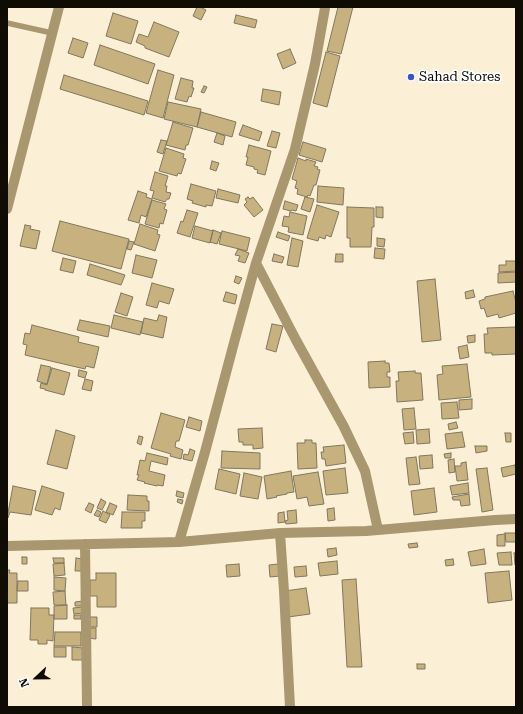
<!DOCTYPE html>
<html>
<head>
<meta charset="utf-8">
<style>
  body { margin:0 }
  #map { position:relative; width:523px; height:714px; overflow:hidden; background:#fbf0d6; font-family:"Roboto Serif",serif }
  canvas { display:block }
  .frame { position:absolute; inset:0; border:8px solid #0f0c04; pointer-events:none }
  .north { position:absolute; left:16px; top:658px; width:40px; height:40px; -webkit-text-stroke:3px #fff; paint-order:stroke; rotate:248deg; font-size:11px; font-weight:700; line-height:16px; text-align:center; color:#0f0c04 }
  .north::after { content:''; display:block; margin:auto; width:14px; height:18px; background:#0f0c04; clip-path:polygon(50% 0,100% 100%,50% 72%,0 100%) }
</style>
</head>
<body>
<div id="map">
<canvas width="523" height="714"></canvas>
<div class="frame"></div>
<div class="north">N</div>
</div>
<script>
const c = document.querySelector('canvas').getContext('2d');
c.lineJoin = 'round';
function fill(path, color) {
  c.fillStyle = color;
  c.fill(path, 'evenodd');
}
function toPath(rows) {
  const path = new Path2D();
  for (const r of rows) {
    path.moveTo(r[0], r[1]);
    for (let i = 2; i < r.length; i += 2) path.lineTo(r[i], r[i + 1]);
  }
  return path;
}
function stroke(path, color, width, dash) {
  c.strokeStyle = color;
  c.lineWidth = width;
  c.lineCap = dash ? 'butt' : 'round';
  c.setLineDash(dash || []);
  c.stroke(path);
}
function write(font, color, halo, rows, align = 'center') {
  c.font = font + ' "Roboto Serif",serif';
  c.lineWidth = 3.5;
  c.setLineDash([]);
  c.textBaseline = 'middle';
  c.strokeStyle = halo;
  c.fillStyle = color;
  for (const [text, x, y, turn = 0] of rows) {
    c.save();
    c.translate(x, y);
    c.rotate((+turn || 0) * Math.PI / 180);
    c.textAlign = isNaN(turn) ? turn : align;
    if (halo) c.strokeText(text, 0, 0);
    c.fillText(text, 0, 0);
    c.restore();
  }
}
const building = toPath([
  [197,7,200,7,206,10,201,20,193,16,197,7],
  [338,7,353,7,341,54,327,51,338,7],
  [113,13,138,21,131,44,106,36,113,13],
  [236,15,257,20,255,28,234,23,236,15],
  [154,22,179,32,169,57,145,48,145,46,136,42,139,34,148,37,154,22],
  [73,38,88,43,83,58,68,53,73,38],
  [100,45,155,64,148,84,94,65,100,45],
  [290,49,296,63,283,69,277,54,290,49],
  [326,52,340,56,327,107,313,103,326,52],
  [158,70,174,75,163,118,146,113,158,70],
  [64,75,148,101,144,115,60,89,64,75],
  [181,78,193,81,192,88,194,88,191,97,189,96,187,102,175,99,181,78],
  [204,86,207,87,204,93,201,92,204,86],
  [263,89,281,92,279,105,261,101,263,89],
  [168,102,201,109,197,127,164,119,168,102],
  [201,112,236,122,232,137,197,127,201,112],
  [173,122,193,128,188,145,186,145,185,150,166,145,173,122],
  [243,125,262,132,259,141,239,135,243,125],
  [272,131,280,133,276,148,267,146,272,131],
  [217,133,225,136,223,145,214,142,217,133],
  [161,140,167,141,163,154,157,152,161,140],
  [303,142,326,149,322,162,299,155,303,142],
  [249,145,271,151,265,175,257,173,258,170,254,169,254,167,246,165,248,157,246,157,249,145],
  [166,148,184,154,183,158,186,159,181,174,178,173,177,176,159,171,166,148],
  [298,158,306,161,306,159,316,162,314,166,318,167,317,169,320,170,316,185,314,185,310,196,308,195,307,197,297,194,298,189,295,188,297,181,292,179,298,158],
  [212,161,219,163,216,171,210,169,212,161],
  [155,172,168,176,165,186,167,186,166,192,171,193,169,199,167,199,165,202,152,198,154,191,150,190,155,172],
  [191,184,216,191,212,206,206,205,206,207,192,203,193,201,187,199,191,184],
  [318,186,344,188,343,205,317,202,318,186],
  [218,189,240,195,238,203,216,198,218,189],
  [138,191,147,194,146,197,152,199,146,217,141,215,139,223,128,220,138,191],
  [248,197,250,199,253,197,263,210,254,217,244,205,247,202,245,199,248,197],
  [305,197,314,199,310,212,301,209,305,197],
  [152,200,166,204,164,209,167,210,163,224,160,223,159,228,145,224,152,200],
  [285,201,298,205,296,211,292,210,291,211,283,209,285,201],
  [317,205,339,212,331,237,326,235,325,239,319,237,318,241,307,238,317,205],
  [347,207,374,208,374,227,372,227,371,247,350,247,350,238,347,238,347,207],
  [376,207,383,207,383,218,376,217,376,207],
  [187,210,198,213,190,237,177,233,181,221,183,222,187,210],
  [290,212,307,216,303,235,288,232,289,227,282,226,284,216,289,217,290,212],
  [60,221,129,239,121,269,52,251,60,221],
  [140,224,158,230,157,234,160,235,155,251,134,244,140,224],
  [25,225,31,226,30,229,40,231,36,249,20,246,25,225],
  [195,226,213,231,210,243,192,238,195,226],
  [213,230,221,233,217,244,210,242,213,230],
  [222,231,250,238,247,251,219,244,222,231],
  [278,232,290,236,288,241,276,237,278,232],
  [292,238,303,241,298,267,287,265,292,238],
  [377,238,385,239,384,247,377,246,377,238],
  [129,241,134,242,131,250,127,249,129,241],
  [375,248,385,249,384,259,374,258,375,248],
  [238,249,249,253,245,263,238,261,240,256,235,255,238,249],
  [274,254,284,257,282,263,272,261,274,254],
  [336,254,343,254,343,262,335,262,336,254],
  [136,255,157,260,152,278,132,273,136,255],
  [63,258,76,261,73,273,60,270,63,258],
  [506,261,516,261,516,271,499,272,499,265,506,265,506,261],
  [90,264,125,275,121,285,87,275,90,264],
  [516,272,516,282,498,283,498,273,516,272],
  [236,276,242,278,239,284,234,282,236,276],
  [435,279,441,340,422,342,417,281,435,279],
  [152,283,174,289,169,304,159,301,157,308,146,305,152,283],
  [473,290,475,297,466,299,465,292,473,290],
  [513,291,516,303,516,313,499,318,498,314,487,317,484,308,481,309,479,301,485,299,485,297,513,291],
  [226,292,237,295,235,304,223,301,226,292],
  [121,293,133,297,127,316,115,312,121,293],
  [114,315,143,322,140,335,111,328,114,315],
  [159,315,167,317,163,338,141,333,144,318,157,321,159,315],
  [80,320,110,326,108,337,77,330,80,320],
  [272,324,283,326,276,352,266,349,272,324],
  [32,325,79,337,78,342,99,347,94,368,86,366,85,369,25,355,27,345,23,344,25,333,30,334,32,325],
  [516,327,516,354,492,355,492,353,485,353,484,334,488,334,487,328,516,327],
  [475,335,475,342,468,343,467,336,475,335],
  [467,345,469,357,460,359,458,347,467,345],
  [385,361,385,363,389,363,390,372,387,372,387,377,390,377,390,387,369,388,368,362,385,361],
  [467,364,471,397,439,400,437,375,443,374,442,366,467,364],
  [41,365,51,367,47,384,37,381,41,365],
  [52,368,70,373,64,395,45,390,45,389,40,388,41,383,47,385,52,368],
  [79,370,87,372,85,378,78,376,79,370],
  [415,371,415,373,421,373,423,400,397,402,396,381,399,381,398,372,415,371],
  [85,379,93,381,91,391,82,389,85,379],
  [472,399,472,409,459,410,459,400,472,399],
  [457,402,459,418,442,419,441,403,457,402],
  [414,408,416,429,404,430,402,409,414,408],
  [161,413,185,420,179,441,176,441,175,447,183,450,181,459,170,456,171,454,151,448,161,413],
  [189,417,202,421,200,431,186,427,189,417],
  [456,422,458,428,449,430,448,424,456,422],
  [262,428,263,448,253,449,253,445,243,445,243,442,239,442,238,429,262,428],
  [429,429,430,443,417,444,416,430,429,429],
  [56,430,75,436,67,469,47,464,56,430],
  [413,432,414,443,405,444,403,433,413,432],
  [462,432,465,447,447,449,445,434,462,432],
  [505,433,511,433,511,442,506,442,505,433],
  [139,436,143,437,141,445,137,443,139,436],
  [305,440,312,440,312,443,316,443,317,468,298,469,297,443,305,443,305,440],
  [344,445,346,463,326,466,325,459,322,459,321,452,324,452,323,447,344,445],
  [475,446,487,446,487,451,476,453,475,446],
  [190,449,195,451,192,461,183,459,184,454,188,455,190,449],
  [222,451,260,453,260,469,221,468,222,451],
  [147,453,168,458,167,465,151,461,149,471,165,475,163,486,157,485,157,486,144,483,145,482,137,480,139,475,137,475,140,460,145,461,147,453],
  [451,453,451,458,445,458,444,454,451,453],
  [432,455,433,468,420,469,419,456,432,455],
  [416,457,420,484,409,485,406,458,416,457],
  [454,459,455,472,449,473,448,460,454,459],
  [466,462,468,480,457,481,455,466,461,466,461,463,466,462],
  [515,465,516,474,503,477,501,468,515,465],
  [345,468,348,493,326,495,323,471,345,468],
  [487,468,493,510,482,512,476,469,487,468],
  [219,469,240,474,236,494,215,489,219,469],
  [291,471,294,492,287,493,287,494,276,496,277,497,267,499,264,476,291,471],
  [318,472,324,504,309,506,307,497,297,499,293,476,318,472],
  [244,473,262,477,258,499,240,496,244,473],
  [468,483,469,493,452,495,450,486,468,483],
  [13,486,36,491,31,515,10,512,8,518,7,518,13,486],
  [42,486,64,493,60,510,55,508,52,515,35,510,42,486],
  [434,488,437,512,414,515,411,491,434,488],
  [177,491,184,493,183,498,176,496,177,491],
  [469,494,470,505,461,506,460,500,453,500,452,497,469,494],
  [128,495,147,496,147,501,149,501,149,511,127,510,128,495],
  [101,499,106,502,102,510,97,508,101,499],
  [178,499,183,500,182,504,177,502,178,499],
  [89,503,94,505,91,513,85,510,89,503],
  [110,503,117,506,113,515,106,512,110,503],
  [334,508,335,520,328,521,327,509,334,508],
  [97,510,101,512,99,517,94,515,97,510],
  [296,510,297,523,286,524,285,521,288,520,287,511,296,510],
  [103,511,110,515,106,523,99,520,103,511],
  [122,512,145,512,145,521,142,521,142,528,121,528,122,514,122,512],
  [284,512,285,522,278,523,278,513,284,512],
  [505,533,516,533,516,542,506,542,505,533],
  [505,534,505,546,497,546,497,535,505,534],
  [417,543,418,547,409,548,408,544,417,543],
  [336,548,337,555,328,557,327,549,336,548],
  [484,549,486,564,471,566,468,552,484,549],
  [511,552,512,565,499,565,497,553,511,552],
  [514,553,516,553,516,565,515,565,514,553],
  [22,557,27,557,27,564,22,564,22,557],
  [53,558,64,558,64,563,54,563,53,558],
  [76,558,83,559,83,571,75,571,76,558],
  [453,559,454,565,446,566,445,560,453,559],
  [337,561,338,574,320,576,318,563,337,561],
  [64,563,65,575,54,576,53,564,64,563],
  [239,564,240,576,227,577,226,565,239,564],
  [278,564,280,576,270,577,269,565,278,564],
  [306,566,307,576,295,577,294,567,306,566],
  [7,570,10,570,9,573,17,573,17,603,7,603,7,570],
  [509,571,512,600,488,603,485,573,509,571],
  [96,573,116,573,116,607,97,607,97,596,90,596,90,580,96,580,96,573],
  [54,577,66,578,65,591,54,590,54,577],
  [356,579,362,667,347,667,342,580,356,579],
  [18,581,28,581,28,591,17,591,18,581],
  [306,588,310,614,288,617,285,591,306,588],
  [65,591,66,605,54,605,53,592,65,591],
  [83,601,83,606,75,606,75,602,83,601],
  [67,605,67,619,54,619,54,606,67,605],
  [83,607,83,613,74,614,73,608,83,607],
  [31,608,49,608,49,615,54,615,53,641,47,640,47,644,38,644,38,640,30,640,31,608],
  [74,615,81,615,81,619,74,619,74,615],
  [89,617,97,617,97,627,88,627,89,617],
  [88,628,96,628,96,639,88,638,88,628],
  [55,632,81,632,81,646,54,646,55,632],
  [54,647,66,647,66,657,54,657,54,647],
  [72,647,83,648,83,660,72,660,72,647],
  [417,664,425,664,425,669,417,669,417,664]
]);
const service = toPath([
  [7,23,52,33]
]);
const minor = toPath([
  [7,209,59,7],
  [256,263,296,340,344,427,365,471,378,530],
  [280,533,284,591,290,707],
  [179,542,205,452,235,339,256,263,295,149,315,64,325,8,325,7],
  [85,544,87,707],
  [7,546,179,542,280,533,366,531,495,520,516,519]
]);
const markers = [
  [411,77,4,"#3655c6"]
];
const poiNames = [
  ["Sahad Stores",419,77]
];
fill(building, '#c7b27f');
stroke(building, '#80775f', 1);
stroke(service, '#a8976f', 5.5);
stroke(minor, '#a8976f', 10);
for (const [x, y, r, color] of markers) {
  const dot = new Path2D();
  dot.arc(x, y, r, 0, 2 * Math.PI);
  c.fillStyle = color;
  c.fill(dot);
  stroke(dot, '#fff', 1.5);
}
write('13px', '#0f0c04', '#fff', poiNames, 'left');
</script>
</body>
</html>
